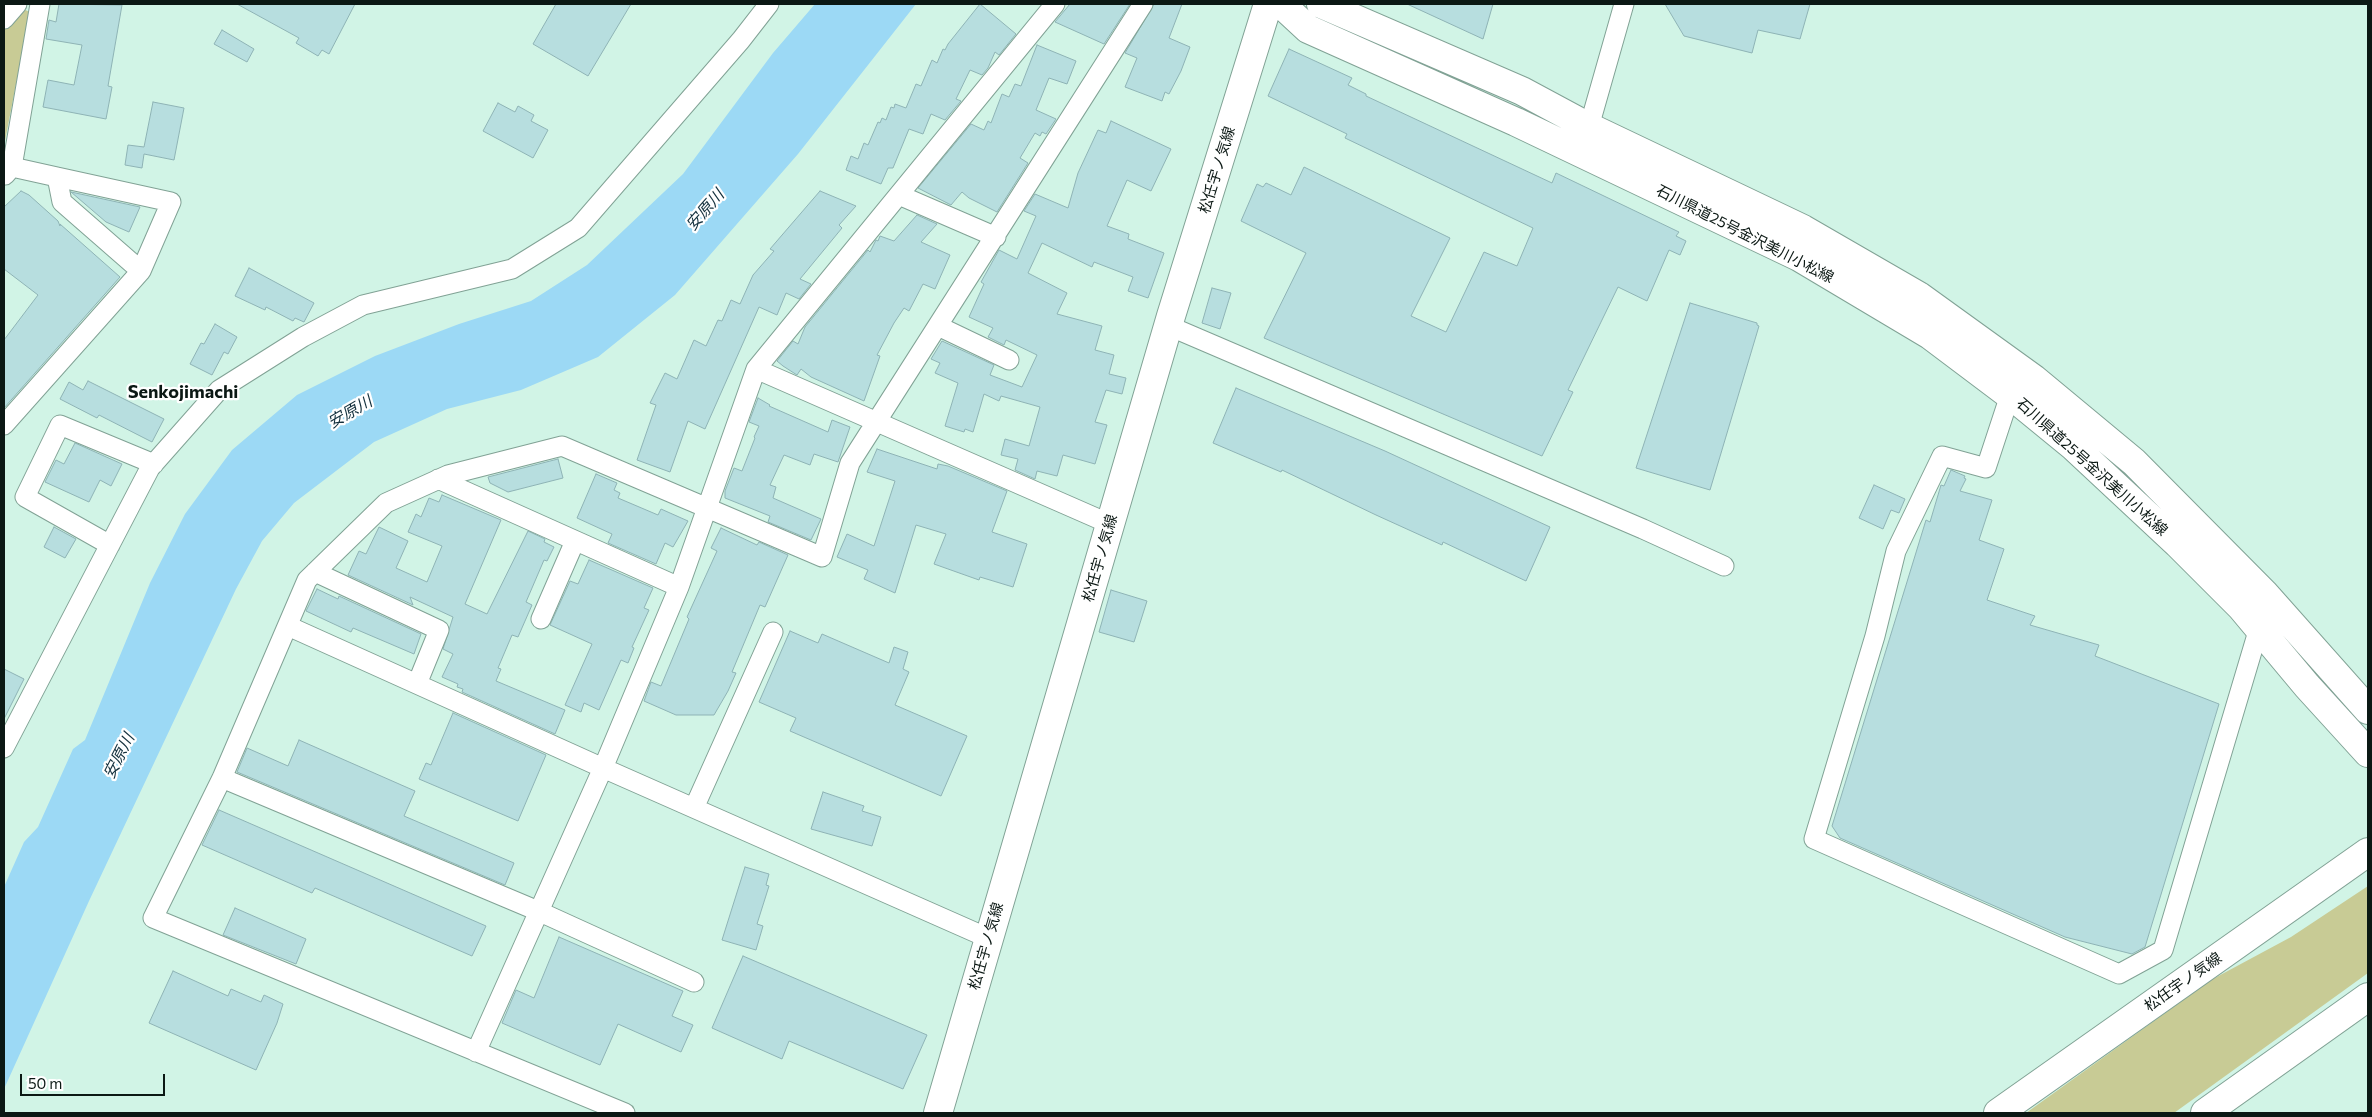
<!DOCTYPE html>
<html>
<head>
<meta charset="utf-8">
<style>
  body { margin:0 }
  #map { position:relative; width:2372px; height:1117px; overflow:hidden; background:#d1f4e6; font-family:Commissioner,sans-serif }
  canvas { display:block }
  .frame { position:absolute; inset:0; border:5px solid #0b1814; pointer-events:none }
  .scale { position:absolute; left:20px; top:1074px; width:145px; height:22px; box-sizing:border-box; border:2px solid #0b1814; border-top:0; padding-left:6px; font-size:15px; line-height:18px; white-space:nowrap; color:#0b1814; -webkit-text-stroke:4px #fff; paint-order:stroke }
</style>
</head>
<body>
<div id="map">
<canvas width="2372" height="1117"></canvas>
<div class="frame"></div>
<div class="scale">50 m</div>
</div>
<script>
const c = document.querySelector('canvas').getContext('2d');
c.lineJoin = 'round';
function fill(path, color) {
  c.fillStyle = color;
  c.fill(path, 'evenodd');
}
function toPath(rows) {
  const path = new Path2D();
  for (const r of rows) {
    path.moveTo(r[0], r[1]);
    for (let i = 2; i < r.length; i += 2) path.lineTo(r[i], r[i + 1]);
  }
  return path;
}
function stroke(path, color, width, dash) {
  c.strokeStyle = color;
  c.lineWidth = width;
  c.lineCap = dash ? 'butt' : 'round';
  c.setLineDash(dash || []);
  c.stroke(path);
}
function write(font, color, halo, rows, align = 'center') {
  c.font = font + ' Commissioner,"Noto Sans JP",sans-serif';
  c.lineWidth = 4.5;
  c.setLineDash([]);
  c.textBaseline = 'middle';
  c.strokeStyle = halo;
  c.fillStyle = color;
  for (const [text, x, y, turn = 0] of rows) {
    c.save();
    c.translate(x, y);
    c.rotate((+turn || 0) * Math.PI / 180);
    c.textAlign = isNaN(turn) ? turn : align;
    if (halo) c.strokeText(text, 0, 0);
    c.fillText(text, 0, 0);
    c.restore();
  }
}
const green = toPath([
  [23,9,30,12,4,146,4,30],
  [2368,886,2368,973,2174,1113,2026,1113,2211,980,2291,937]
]);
const water = toPath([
  [815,4,916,4,798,154,675,295,598,357,521,390,447,409,374,442,294,503,262,541,236,589,89,901,4,1089,4,887,24,842,38,827,73,749,85,740,150,583,185,514,232,450,297,395,375,356,459,324,531,301,587,265,683,174,773,53]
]);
const building = toPath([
  [59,4,122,5,108,86,112,87,106,119,43,107,48,80,74,85,82,45,46,39,49,20,56,22,59,4],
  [237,4,355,4,329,54,322,50,318,56,296,43,299,38,237,4],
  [556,4,631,4,588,76,533,44,556,4],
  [980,4,1016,34,999,55,995,52,988,68,982,75,970,70,956,99,961,101,945,120,931,114,923,134,909,129,893,168,888,168,881,184,846,170,851,156,858,159,864,143,868,145,878,122,880,123,882,118,886,120,891,107,894,108,895,104,906,108,916,84,921,86,932,60,937,63,943,49,945,50,948,44,980,4],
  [1070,4,1130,4,1104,44,1055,22,1070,4],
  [1154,4,1182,4,1169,38,1190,47,1181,71,1169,94,1165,92,1162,101,1125,87,1137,58,1125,53,1154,4],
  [1407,4,1493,4,1483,39,1407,4],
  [1665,4,1810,4,1800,39,1758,30,1752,53,1684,36,1665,4],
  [222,30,254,49,247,62,214,44,222,30],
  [1037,45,1076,61,1067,84,1049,78,1036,110,1056,119,1046,134,1042,132,1040,136,1035,133,1020,158,1028,163,997,212,969,198,962,192,951,205,918,188,971,124,984,130,988,121,991,123,1002,94,1009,97,1015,84,1021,86,1037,45],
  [1289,49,1352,78,1348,85,1366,94,1366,96,1552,183,1556,173,1679,232,1676,236,1686,241,1680,255,1669,250,1647,301,1618,287,1568,390,1573,392,1542,456,1264,338,1306,253,1241,221,1257,184,1263,187,1266,183,1291,195,1304,167,1450,238,1411,316,1446,332,1484,252,1517,266,1533,228,1345,138,1347,134,1268,96,1289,49],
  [153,102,184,108,174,160,144,154,142,168,125,165,128,145,144,147,153,102],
  [498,103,515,112,518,106,534,115,531,121,548,130,533,158,483,131,498,103],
  [1111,121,1171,149,1151,191,1127,180,1107,226,1129,234,1128,239,1164,253,1148,298,1128,291,1133,277,1094,262,1092,267,1042,243,1028,273,1067,293,1057,314,1102,326,1095,350,1114,355,1109,374,1126,378,1122,394,1106,390,1095,422,1107,425,1095,464,1063,455,1057,476,1037,471,1035,479,1015,470,1018,459,1001,455,1005,439,1029,446,1040,407,1001,396,999,401,984,394,973,432,965,429,964,432,945,426,958,383,935,373,940,363,931,359,942,341,994,365,990,375,1022,387,1037,355,1006,340,1004,345,988,337,993,328,969,317,984,284,981,282,999,250,1017,259,1036,216,1024,211,1035,194,1068,208,1078,173,1098,130,1106,133,1111,121],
  [21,191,29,195,58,221,60,226,60,224,120,277,4,408,4,340,38,295,4,269,4,207,21,191],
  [820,191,856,206,839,225,842,228,800,279,811,284,799,299,786,293,777,315,759,307,705,429,688,421,670,472,637,460,656,405,650,403,665,373,677,379,694,340,706,346,718,320,722,321,731,300,740,304,753,275,774,251,770,249,820,191],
  [71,192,140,207,129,232,106,222,71,192],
  [917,215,937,224,921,242,950,255,935,289,923,284,909,311,904,308,894,323,877,355,880,356,864,401,811,377,801,369,797,375,783,366,777,361,793,341,798,344,805,327,868,250,870,252,876,240,878,241,880,236,894,241,917,215],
  [249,268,314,303,304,322,295,318,293,321,266,307,265,310,235,296,249,268],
  [1212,288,1231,293,1220,329,1202,323,1212,288],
  [1690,303,1757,323,1757,325,1759,326,1710,490,1636,468,1690,303],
  [215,324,237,337,228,354,224,352,212,375,190,364,201,343,204,344,215,324],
  [88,381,164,419,152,442,99,415,97,418,60,399,69,382,83,390,88,381],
  [1236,388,1385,451,1550,527,1526,581,1443,542,1442,545,1376,515,1282,470,1281,472,1213,443,1236,388],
  [758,398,770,405,769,406,828,432,832,420,850,427,838,462,814,454,810,465,784,455,770,485,776,487,773,498,821,519,811,540,768,522,770,516,725,498,725,491,734,468,742,471,755,438,754,437,759,426,749,422,758,398],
  [75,443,122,464,111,486,100,480,89,502,45,482,56,460,64,464,75,443],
  [877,449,937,469,938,464,948,466,1007,491,992,532,1027,544,1013,587,980,577,979,580,934,564,946,534,916,525,895,593,864,579,868,570,837,557,847,534,874,546,895,481,867,472,877,449],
  [558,459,563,478,508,492,490,483,488,477,558,459],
  [1951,470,1965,476,1964,478,1966,479,1960,491,1992,500,1979,540,2004,549,1987,600,2035,616,2030,625,2099,645,2095,656,2219,704,2145,947,2132,954,2065,937,1840,838,1832,826,1926,520,1930,522,1941,485,1944,486,1951,470],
  [596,474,617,483,614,490,620,493,618,498,658,515,661,509,688,521,673,547,665,543,656,564,608,543,612,534,577,518,596,474],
  [1874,485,1905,499,1899,513,1891,510,1883,529,1859,518,1874,485],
  [442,495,501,520,465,604,487,614,528,531,545,539,544,542,554,547,547,561,544,560,526,602,532,605,518,637,512,635,498,668,501,669,496,681,565,710,555,734,462,692,463,689,457,687,458,684,442,677,453,654,443,649,453,617,410,597,413,605,348,575,359,551,366,554,379,527,408,541,396,568,427,582,442,546,408,532,416,514,421,517,429,498,439,502,442,495],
  [54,527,76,539,65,558,44,547,54,527],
  [721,528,757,545,759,542,788,555,765,607,760,605,732,672,736,673,728,691,714,715,676,715,644,701,651,682,661,686,689,619,687,617,717,551,711,548,721,528],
  [589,560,653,588,644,608,649,610,632,647,634,648,628,663,621,660,599,710,584,703,581,712,565,705,592,644,550,625,570,581,578,584,589,560],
  [317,589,338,599,339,596,421,634,414,654,353,628,351,632,306,611,317,589],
  [1111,590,1147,601,1134,642,1099,632,1111,590],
  [790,631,818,643,822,634,889,663,894,647,908,652,903,669,909,672,895,705,967,736,941,796,790,731,796,718,759,702,790,631],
  [4,669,24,679,4,719,4,669],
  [453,713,546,755,518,821,419,779,426,763,431,765,453,713],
  [299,740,415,791,404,816,514,863,505,885,237,772,247,748,288,766,299,740],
  [823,792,864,806,862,811,881,817,872,846,811,829,823,792],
  [219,810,486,926,472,956,315,888,312,893,202,845,219,810],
  [745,867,769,874,766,885,769,886,757,924,763,926,756,950,722,940,745,867],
  [235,908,306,939,296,964,223,935,235,908],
  [559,937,683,991,672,1016,693,1025,681,1052,618,1024,600,1065,502,1023,516,990,534,998,559,937],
  [743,956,927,1035,903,1089,789,1041,782,1059,712,1028,743,956],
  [173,971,228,996,231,989,261,1002,264,995,283,1004,277,1023,256,1070,149,1023,173,971]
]);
const minor = toPath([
  [4,19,17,4],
  [1589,127,1624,4],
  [5,175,12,167,40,4],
  [57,177,171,202,141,271],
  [899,195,996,237],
  [938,326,1009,360],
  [1169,326,1643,529,1724,566],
  [756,369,1110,524],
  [2010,395,1986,468,1942,456,1896,551,1875,636,1814,839,2119,974,2163,950,2259,628],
  [4,425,141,271,62,202,57,177,12,167],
  [438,479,679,587],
  [110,545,25,497,60,425,154,464],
  [315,572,439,630,417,684],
  [541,619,575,541],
  [288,626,603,768,988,938],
  [4,748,150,468,219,390,303,337,363,305,512,269,578,228,741,40,769,4],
  [222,778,538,911,694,982],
  [694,808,773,632],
  [476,1052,603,768,679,587,756,369,1055,4],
  [625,1113,153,918,222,778,307,580,386,503,448,475,562,446,822,557,850,463,1143,4]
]);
const primary = toPath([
  [1281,4,1308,29,1516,122,1799,257,1930,335,2019,402,2074,447,2178,544,2241,607,2307,686,2368,753],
  [1321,4,1522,91,1589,127,1803,229,1919,296,2034,379,2134,462,2264,593,2368,710],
  [938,1113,1171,316,1268,4],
  [1998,1113,2368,852],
  [2205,1113,2368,997]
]);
const streetNames = [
  ["松任宇ノ気線",1217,170,-73],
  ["石川県道25号金沢美川小松線",1745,234,27],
  ["石川県道25号金沢美川小松線",2092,467,42],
  ["松任宇ノ気線",1100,558,-74],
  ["松任宇ノ気線",986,946,-74],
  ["松任宇ノ気線",2183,982,-35]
];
const waterNames = [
  ["安原川",705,210,-49],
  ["安原川",350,412,-30],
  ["安原川",119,756,-63]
];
const quarterNames = [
  ["Senkojimachi",183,392]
];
fill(green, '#c8cb95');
fill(water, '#9cd9f5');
fill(building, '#b7dedf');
stroke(building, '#8eb3b5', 1);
stroke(minor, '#81a295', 21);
stroke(primary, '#81a295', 30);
stroke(minor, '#fff', 19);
stroke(primary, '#fff', 28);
write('15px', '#0b1814', '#fff', streetNames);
write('italic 16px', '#13303d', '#fff', waterNames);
write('bold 18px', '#0b1814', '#fff', quarterNames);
</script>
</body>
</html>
